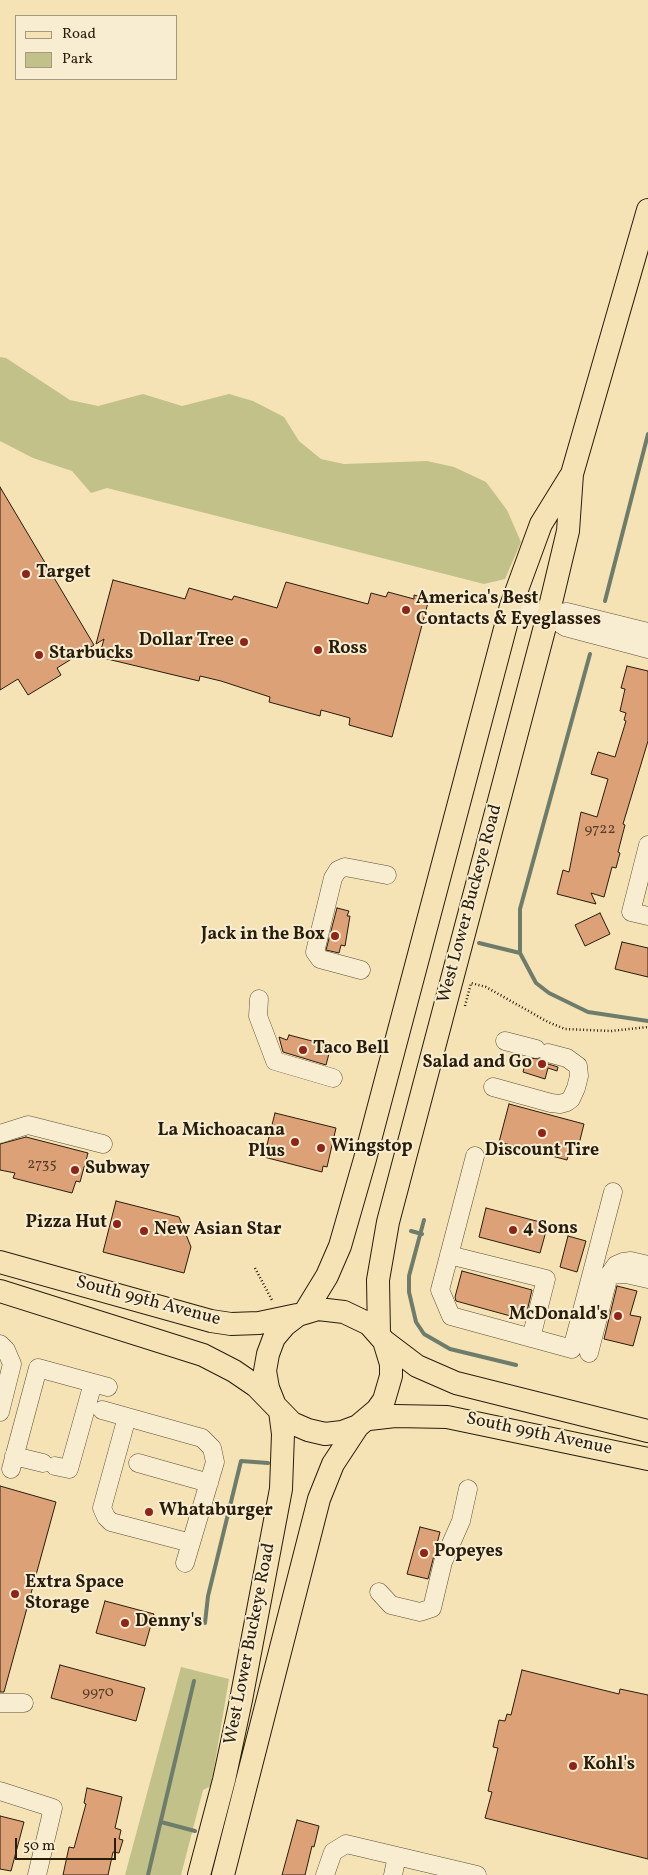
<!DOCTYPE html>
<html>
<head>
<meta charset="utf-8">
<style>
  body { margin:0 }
  #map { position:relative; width:648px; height:1875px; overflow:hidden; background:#f5e3b6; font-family:Vollkorn,serif }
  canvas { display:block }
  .legend { position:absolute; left:15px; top:15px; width:162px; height:65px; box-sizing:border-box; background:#f8edd0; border:1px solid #a59981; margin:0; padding:6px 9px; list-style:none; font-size:15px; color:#281c0b }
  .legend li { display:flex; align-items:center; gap:10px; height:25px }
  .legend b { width:25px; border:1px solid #a59981 }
  .scale { position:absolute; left:15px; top:1838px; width:101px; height:22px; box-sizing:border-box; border:2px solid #281c0b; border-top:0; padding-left:6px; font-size:15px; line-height:18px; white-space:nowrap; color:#281c0b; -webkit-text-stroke:4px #f8edd0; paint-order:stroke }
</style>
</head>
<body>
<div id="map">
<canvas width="648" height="1875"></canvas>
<ul class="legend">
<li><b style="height:6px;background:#f5e3b6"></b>Road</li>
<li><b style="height:14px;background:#c2c189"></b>Park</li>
</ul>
<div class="scale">50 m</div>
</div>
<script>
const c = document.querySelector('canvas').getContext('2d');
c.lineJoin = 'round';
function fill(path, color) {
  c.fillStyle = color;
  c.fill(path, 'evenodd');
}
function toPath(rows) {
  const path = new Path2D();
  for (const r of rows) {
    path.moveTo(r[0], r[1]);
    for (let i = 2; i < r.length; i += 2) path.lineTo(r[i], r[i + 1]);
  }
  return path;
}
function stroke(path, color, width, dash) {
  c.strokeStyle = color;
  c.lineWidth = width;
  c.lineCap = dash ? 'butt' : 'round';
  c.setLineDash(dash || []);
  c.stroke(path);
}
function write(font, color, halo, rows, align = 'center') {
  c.font = font + ' Vollkorn,serif';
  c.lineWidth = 4;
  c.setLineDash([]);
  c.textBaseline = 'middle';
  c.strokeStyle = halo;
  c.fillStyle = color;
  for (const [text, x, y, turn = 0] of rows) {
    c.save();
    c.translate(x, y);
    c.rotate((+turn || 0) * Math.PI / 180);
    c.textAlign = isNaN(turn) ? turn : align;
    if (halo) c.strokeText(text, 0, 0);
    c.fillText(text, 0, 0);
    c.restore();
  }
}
const green = toPath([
  [0,357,6,358,70,400,98,406,143,394,182,406,229,394,253,401,284,417,299,441,321,459,344,464,427,461,454,467,486,482,507,510,521,542,505,579,484,584,107,488,91,493,72,471,33,458,0,441],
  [181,1667,229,1679,211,1786,203,1790,181,1875,125,1875]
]);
const stream = toPath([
  [605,601,648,434],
  [590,654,520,909,520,953,536,983,549,993,588,1012,648,1021],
  [479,943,520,953],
  [424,1220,409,1276,409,1292,416,1322,424,1334,450,1349,516,1365],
  [411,1231,422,1234],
  [205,1623,208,1596,241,1461,268,1463],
  [161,1822,195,1831],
  [148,1875,194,1681]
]);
const building = toPath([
  [0,487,94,645,57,668,61,675,28,695,18,679,0,690,0,487],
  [113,580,185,599,189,588,232,600,234,596,277,608,286,582,368,604,371,593,386,597,388,592,414,599,414,595,429,599,392,737,349,725,350,718,321,710,320,716,269,702,270,697,221,681,200,676,199,681,99,657,104,639,96,644,113,580],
  [627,666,648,671,648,741,623,824,625,825,618,852,620,853,616,868,612,867,604,897,591,893,596,904,557,894,563,870,569,872,581,812,597,817,608,779,591,774,598,752,615,757,626,721,624,720,626,713,620,711,625,689,621,688,627,666],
  [337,908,349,911,347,916,350,916,345,946,341,945,339,953,326,950,337,908],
  [600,913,610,934,585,946,575,925,600,913],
  [622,942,648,948,648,977,615,969,622,942],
  [289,1035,331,1046,326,1065,283,1052,279,1037,287,1040,289,1035],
  [527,1058,540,1059,545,1063,558,1067,557,1071,548,1068,545,1079,523,1072,527,1058],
  [509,1104,584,1124,578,1148,571,1146,567,1160,499,1142,509,1104],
  [275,1113,336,1128,327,1167,323,1166,322,1172,264,1157,275,1113],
  [26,1137,88,1153,80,1182,76,1181,72,1193,13,1178,15,1173,0,1170,0,1144,26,1137],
  [116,1201,179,1217,191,1247,184,1273,103,1252,116,1201],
  [486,1208,548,1224,540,1253,479,1237,486,1208],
  [568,1236,586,1241,577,1272,560,1267,568,1236],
  [462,1271,532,1290,525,1320,456,1301,455,1297,462,1271],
  [617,1286,637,1291,630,1315,641,1317,633,1346,604,1339,617,1286],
  [0,1486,56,1502,4,1692,0,1692,0,1486],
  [420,1527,440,1532,428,1579,407,1574,420,1527],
  [105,1601,154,1614,145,1646,96,1633,105,1601],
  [60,1665,145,1688,136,1721,51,1698,60,1665],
  [522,1670,619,1694,620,1689,648,1695,648,1859,485,1818,492,1792,488,1791,498,1748,493,1747,499,1720,505,1721,507,1714,511,1715,522,1670],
  [87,1788,122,1797,115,1828,121,1830,119,1839,123,1840,119,1853,113,1852,108,1875,63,1875,69,1847,74,1848,86,1804,84,1803,87,1788],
  [0,1816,24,1822,11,1871,0,1869,0,1816],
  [297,1820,319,1826,314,1847,312,1846,305,1875,282,1875,297,1820]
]);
const path = toPath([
  [465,1006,471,983,486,987,548,1022,565,1029,611,1031,648,1027],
  [255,1268,273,1302]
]);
const minor = toPath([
  [511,606,548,615,567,612,648,632],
  [548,615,565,627,648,649],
  [648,845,631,912,648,916],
  [361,970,320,959,315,952,333,878,338,870,345,867,387,875],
  [259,999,258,1016,275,1061,333,1078],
  [505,1041,536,1049],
  [493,1087,551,1103,560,1104,567,1102,571,1099,576,1088,579,1076,578,1066,567,1058,548,1053],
  [0,1134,28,1125,103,1144],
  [475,1156,440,1290,451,1316,572,1349,613,1192],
  [449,1255,546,1279,531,1338],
  [609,1275,626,1274,648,1279],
  [0,1344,6,1350,12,1364,0,1412],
  [589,1353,609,1275,616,1265,623,1262,631,1261,648,1265],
  [102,1410,202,1438,212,1448,215,1462,185,1563],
  [127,1417,102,1508,106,1517,111,1522,191,1543],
  [14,1456,43,1463],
  [138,1463,209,1483],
  [55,1466,69,1469,93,1383],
  [11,1469,38,1368,108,1387],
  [379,1592,391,1605,420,1612,432,1608,443,1562,461,1521,468,1489],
  [0,1703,24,1703],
  [0,1791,53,1808,37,1875],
  [325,1875,333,1852,346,1844,477,1875],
  [393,1875,397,1856]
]);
const major = toPath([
  [0,1262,211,1321,231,1324,259,1323,297,1315],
  [0,1291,203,1355,234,1371,256,1386,292,1423,308,1430,325,1434,342,1432,358,1426,377,1410,384,1400,391,1376,391,1364,384,1341,369,1324,344,1312,318,1309,298,1315,285,1325,274,1338,268,1354,265,1371,268,1388,274,1403],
  [305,1312,327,1276,340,1246,365,1159,511,606,541,524,570,477],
  [379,1334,378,1280,388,1222,548,615,568,531,572,474,648,210],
  [384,1341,417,1366,456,1383,648,1431],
  [369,1419,395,1416,447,1417,648,1459],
  [199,1875,224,1780,241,1700,281,1489,283,1434,280,1411],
  [223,1875,319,1499,333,1464,358,1426]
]);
const markers = [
  [26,574,5,"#8f2418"],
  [406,610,5,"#8f2418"],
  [244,642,5,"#8f2418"],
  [318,650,5,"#8f2418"],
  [39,655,5,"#8f2418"],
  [335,936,5,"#8f2418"],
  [303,1050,5,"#8f2418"],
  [542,1064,5,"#8f2418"],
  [542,1133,5,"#8f2418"],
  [295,1142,5,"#8f2418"],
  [321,1148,5,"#8f2418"],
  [75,1170,5,"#8f2418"],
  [117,1224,5,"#8f2418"],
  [513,1230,5,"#8f2418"],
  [144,1231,5,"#8f2418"],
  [618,1316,5,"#8f2418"],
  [149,1512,5,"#8f2418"],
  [424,1553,5,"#8f2418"],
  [15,1594,5,"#8f2418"],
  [125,1623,5,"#8f2418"],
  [573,1766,5,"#8f2418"]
];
const numberNames = [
  ["9722",600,830],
  ["2735",42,1165],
  ["9970",98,1693]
];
const poiNames = [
  ["Target",36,574],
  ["America's Best",416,600],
  ["Contacts & Eyeglasses",416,621],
  ["Dollar Tree",234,642,"right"],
  ["Ross",328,650],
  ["Starbucks",49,655],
  ["Jack in the Box",325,936,"right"],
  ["Taco Bell",313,1050],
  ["Salad and Go",532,1064,"right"],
  ["La Michoacana",285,1132,"right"],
  ["Plus",285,1153,"right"],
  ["Wingstop",331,1148],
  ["Discount Tire",542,1152,"center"],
  ["Subway",85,1170],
  ["Pizza Hut",107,1224,"right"],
  ["4 Sons",523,1230],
  ["New Asian Star",154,1231],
  ["McDonald's",608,1316,"right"],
  ["Whataburger",159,1512],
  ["Popeyes",434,1553],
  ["Extra Space",25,1584],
  ["Storage",25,1605],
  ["Denny's",135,1623],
  ["Kohl's",583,1766]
];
const streetNames = [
  ["West Lower Buckeye Road",471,904,-75],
  ["South 99th Avenue",148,1302,15],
  ["South 99th Avenue",539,1435,12],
  ["West Lower Buckeye Road",251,1644,-79]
];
fill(green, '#c2c189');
stroke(stream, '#6e7d6b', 4);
fill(building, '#dca177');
stroke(building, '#281c0b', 1);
stroke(minor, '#5b4e36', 19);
stroke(major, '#281c0b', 24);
stroke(path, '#281c0b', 2.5, [1, 2.5]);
stroke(minor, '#f8edd0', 18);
stroke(major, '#f5e3b6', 22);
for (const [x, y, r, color] of markers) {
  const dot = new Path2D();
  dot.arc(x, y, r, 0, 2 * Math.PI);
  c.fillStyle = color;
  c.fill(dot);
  stroke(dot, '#f8edd0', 2);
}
write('15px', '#553d26', null, numberNames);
write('bold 18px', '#281c0b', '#f8edd0', poiNames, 'left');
write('18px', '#281c0b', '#f8edd0', streetNames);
</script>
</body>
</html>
